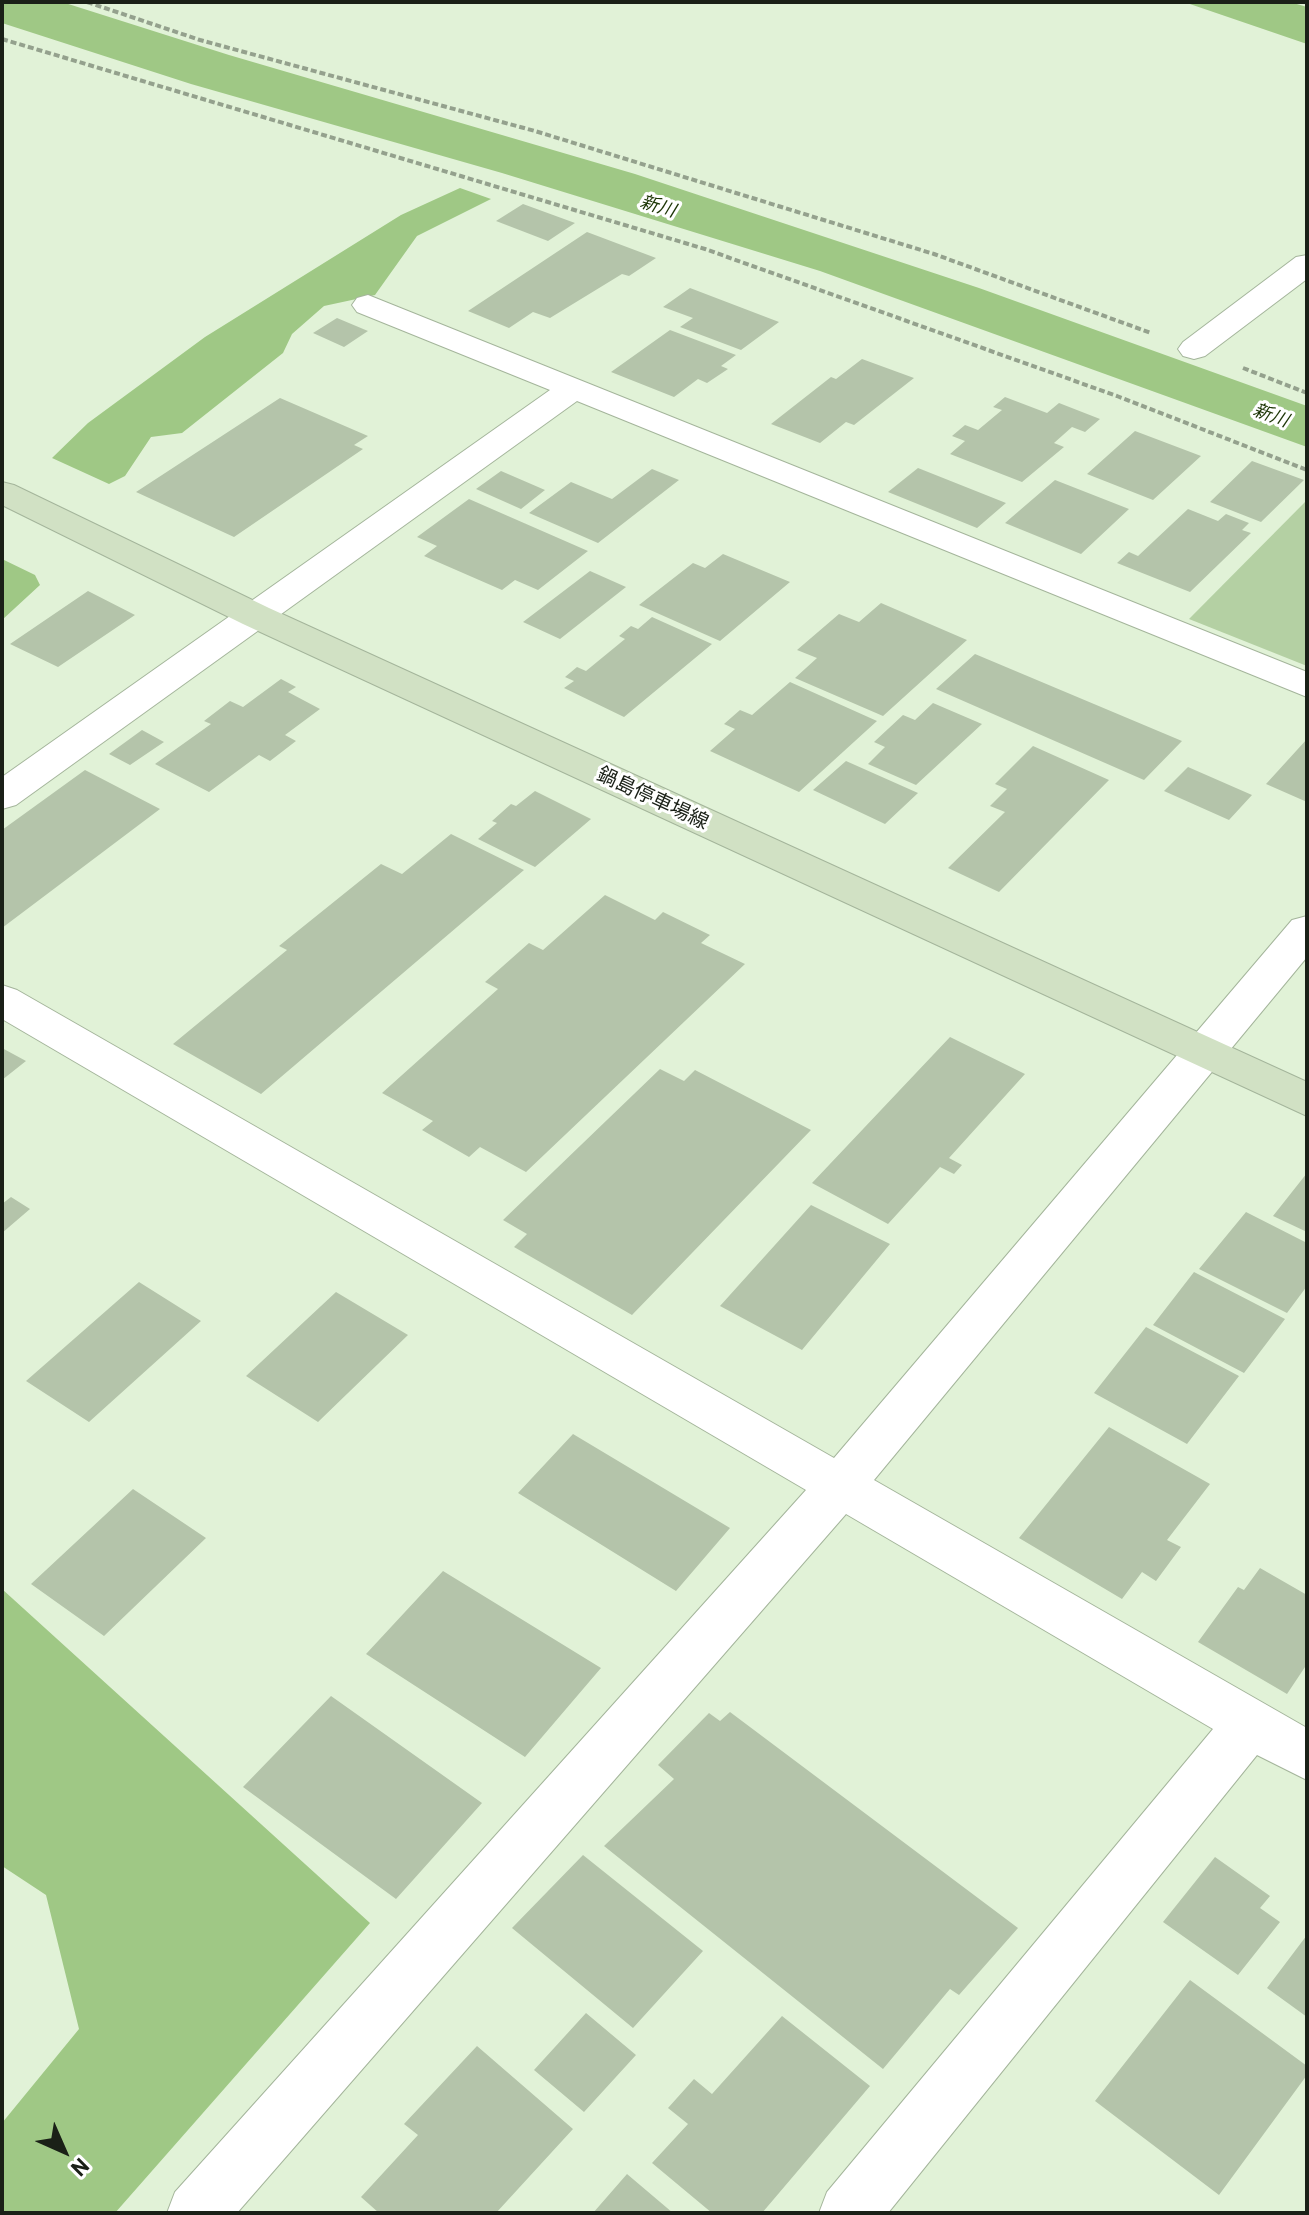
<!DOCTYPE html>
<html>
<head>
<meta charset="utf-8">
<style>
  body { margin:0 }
  #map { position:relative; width:1309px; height:2215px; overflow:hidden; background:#e1f2d7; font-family:Barlow,sans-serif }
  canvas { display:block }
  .frame { position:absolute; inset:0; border:4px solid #1a2017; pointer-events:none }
  .north { position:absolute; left:24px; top:2111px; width:80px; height:80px; -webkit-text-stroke:6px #fff; paint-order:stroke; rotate:135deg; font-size:22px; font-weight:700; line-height:32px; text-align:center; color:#1a2017 }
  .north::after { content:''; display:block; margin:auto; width:28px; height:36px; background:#1a2017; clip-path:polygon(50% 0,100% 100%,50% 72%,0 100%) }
</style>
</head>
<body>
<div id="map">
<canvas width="1309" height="2215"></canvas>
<div class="frame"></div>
<div class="north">N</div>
</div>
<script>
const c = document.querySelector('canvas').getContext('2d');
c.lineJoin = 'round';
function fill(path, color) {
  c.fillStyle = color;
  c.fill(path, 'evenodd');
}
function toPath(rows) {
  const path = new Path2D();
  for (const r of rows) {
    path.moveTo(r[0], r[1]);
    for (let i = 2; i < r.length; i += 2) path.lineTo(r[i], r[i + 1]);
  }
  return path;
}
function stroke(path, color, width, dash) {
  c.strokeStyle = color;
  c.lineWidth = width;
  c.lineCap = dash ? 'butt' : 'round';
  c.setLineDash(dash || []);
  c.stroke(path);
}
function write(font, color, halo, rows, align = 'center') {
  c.font = font + ' Barlow,"Noto Sans JP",sans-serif';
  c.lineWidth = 6;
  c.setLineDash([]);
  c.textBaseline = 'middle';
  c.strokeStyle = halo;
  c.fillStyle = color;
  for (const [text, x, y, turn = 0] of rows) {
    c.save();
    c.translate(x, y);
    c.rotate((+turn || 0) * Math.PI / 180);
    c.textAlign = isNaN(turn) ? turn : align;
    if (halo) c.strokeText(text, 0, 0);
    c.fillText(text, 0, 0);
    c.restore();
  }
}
const green = toPath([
  [1307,500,1307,666,1189,619]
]);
const water = toPath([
  [2,2,62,2,229,55,635,174,979,288,1307,406,1307,447,820,271,502,173,191,84,2,23],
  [1184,2,1290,2,1307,7,1307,44],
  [460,188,491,199,417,236,375,295,324,306,292,334,283,353,182,433,151,437,125,476,109,484,52,458,88,423,205,337,401,215],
  [2,559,35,575,40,585,2,620],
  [2,1589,370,1923,115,2213,2,2213,2,2123,79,2029,46,1895,2,1866]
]);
const building = toPath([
  [523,204,575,223,548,241,496,221],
  [587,232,656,258,629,276,622,274,550,318,533,312,509,328,468,311],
  [690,288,779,322,741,350,680,327,693,318,663,307],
  [337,318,368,331,344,347,313,333],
  [670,330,736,355,721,366,728,369,707,383,698,379,674,397,611,372],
  [862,359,914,378,854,425,846,422,820,443,771,424,831,377,836,379],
  [1005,397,1047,413,1059,403,1100,419,1085,432,1072,427,1054,443,1064,447,1022,482,950,454,965,441,952,436,965,425,978,430,1002,410,993,407],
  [280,398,368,436,354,445,363,449,234,537,136,492],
  [1135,431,1201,456,1153,500,1087,474],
  [1252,461,1304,480,1261,522,1210,502],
  [918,468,1006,503,977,528,888,492],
  [652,469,679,480,598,543,529,513,571,482,612,499],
  [501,471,545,490,521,509,476,489],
  [1055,480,1129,509,1081,554,1005,523],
  [469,499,588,551,538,590,515,580,502,590,424,556,437,546,417,537],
  [1188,509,1218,521,1226,514,1249,523,1242,530,1251,533,1190,592,1117,563,1129,552,1138,556],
  [723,554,790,582,720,641,639,605,693,563,705,568],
  [590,571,626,587,560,639,523,622],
  [88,591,135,615,58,667,10,644],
  [881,603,967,640,883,716,795,678,817,658,797,650,839,614,859,622],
  [652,617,712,644,624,717,564,688,574,681,565,677,577,667,586,671,625,639,619,636,631,626,638,629],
  [975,654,1182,741,1144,780,936,689],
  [281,679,296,687,288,692,320,709,285,735,296,741,270,761,259,755,209,792,155,764,211,724,204,721,230,701,243,707],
  [790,682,877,721,799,792,710,751,735,729,724,724,740,710,752,715],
  [933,703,982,724,916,785,868,764,885,747,874,742,903,715,915,720],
  [142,730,164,742,130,765,109,754],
  [1307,739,1307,802,1266,784],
  [1033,746,1109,780,999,892,948,868,1005,812,990,806,1007,789,995,784],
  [846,761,918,793,885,824,813,790],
  [1188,767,1252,795,1229,820,1164,791],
  [85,770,160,809,2,928,2,830],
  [535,791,591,819,535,867,478,839,497,823,492,821,511,804,516,806],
  [451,834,524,870,261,1094,173,1044,287,950,279,946,381,864,402,874],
  [605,895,655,920,663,912,710,935,701,943,745,964,526,1172,480,1147,469,1157,422,1130,433,1121,382,1093,498,989,485,982,529,943,543,950],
  [950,1037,1025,1074,949,1158,962,1165,954,1174,940,1167,888,1224,812,1183],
  [2,1048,26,1061,2,1080],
  [660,1069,684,1081,695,1070,811,1130,632,1315,514,1247,527,1234,503,1220],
  [1307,1173,1307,1232,1273,1216],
  [11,1197,30,1209,2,1233,2,1204],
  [811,1205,890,1244,802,1350,720,1306],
  [1246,1212,1307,1243,1307,1286,1287,1313,1199,1269],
  [1194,1272,1285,1319,1244,1373,1153,1325],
  [139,1282,201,1321,89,1422,26,1381],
  [336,1292,408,1335,318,1422,246,1376],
  [1146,1327,1239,1376,1187,1444,1094,1393],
  [1109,1427,1210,1484,1167,1540,1181,1547,1156,1581,1142,1572,1122,1599,1019,1538],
  [573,1434,730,1528,676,1591,518,1493],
  [133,1489,206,1538,104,1636,31,1584],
  [1260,1568,1307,1595,1307,1664,1287,1694,1198,1642,1238,1587,1244,1590],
  [443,1571,601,1668,525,1757,366,1654],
  [331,1696,482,1803,396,1899,243,1787],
  [730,1712,1018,1928,959,1995,950,1989,883,2069,604,1846,674,1779,658,1765,709,1713,720,1721],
  [583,1855,703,1951,633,2028,512,1928],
  [1215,1857,1270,1896,1260,1908,1280,1922,1238,1975,1163,1922],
  [1307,1935,1307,2017,1267,1988],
  [1190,1980,1307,2066,1307,2075,1219,2195,1095,2101],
  [586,2013,636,2055,584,2112,534,2070],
  [782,2016,870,2086,762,2213,712,2213,652,2163,688,2124,668,2108,694,2079,712,2094],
  [477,2046,573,2129,496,2213,379,2213,361,2197,418,2135,404,2124],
  [627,2174,673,2213,593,2213]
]);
const path = toPath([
  [87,2,200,40,535,131,934,254,1151,333],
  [2,39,705,249,1117,396,1307,470],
  [1243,368,1307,393]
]);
const street = toPath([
  [1307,255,1307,279,1205,356,1194,359,1183,356,1178,349,1183,342,1296,257,1307,255],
  [368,295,1307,672,1307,697,577,401,16,805,2,809,2,777,550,390,357,312,352,305,357,298,368,295],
  [1307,916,1307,957,874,1480,1307,1728,1307,1780,1257,1755,888,2213,819,2213,827,2192,1213,1729,846,1514,237,2213,167,2213,175,2192,806,1490,2,1019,2,985,17,990,834,1458,1292,920,1307,916]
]);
const secondary = toPath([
  [2,482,14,485,269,608,1307,1082,1307,1116,243,624,2,505,2,482]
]);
const farWaternames = [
  ["新川",658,206,17],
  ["新川",1271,415,20]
];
const streetNames = [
  ["鍋島停車場線",653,798,25]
];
fill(green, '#b4d0a3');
fill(water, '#9fc885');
fill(building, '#b4c4aa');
stroke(street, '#a4b59b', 2);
stroke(secondary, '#a4b59b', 2);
stroke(path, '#94a18d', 4, [6, 3]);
fill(street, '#fff');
fill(secondary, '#d1e1c4');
write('italic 18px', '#1c3505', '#fff', farWaternames);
write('20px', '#1a2017', '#fff', streetNames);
</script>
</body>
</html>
